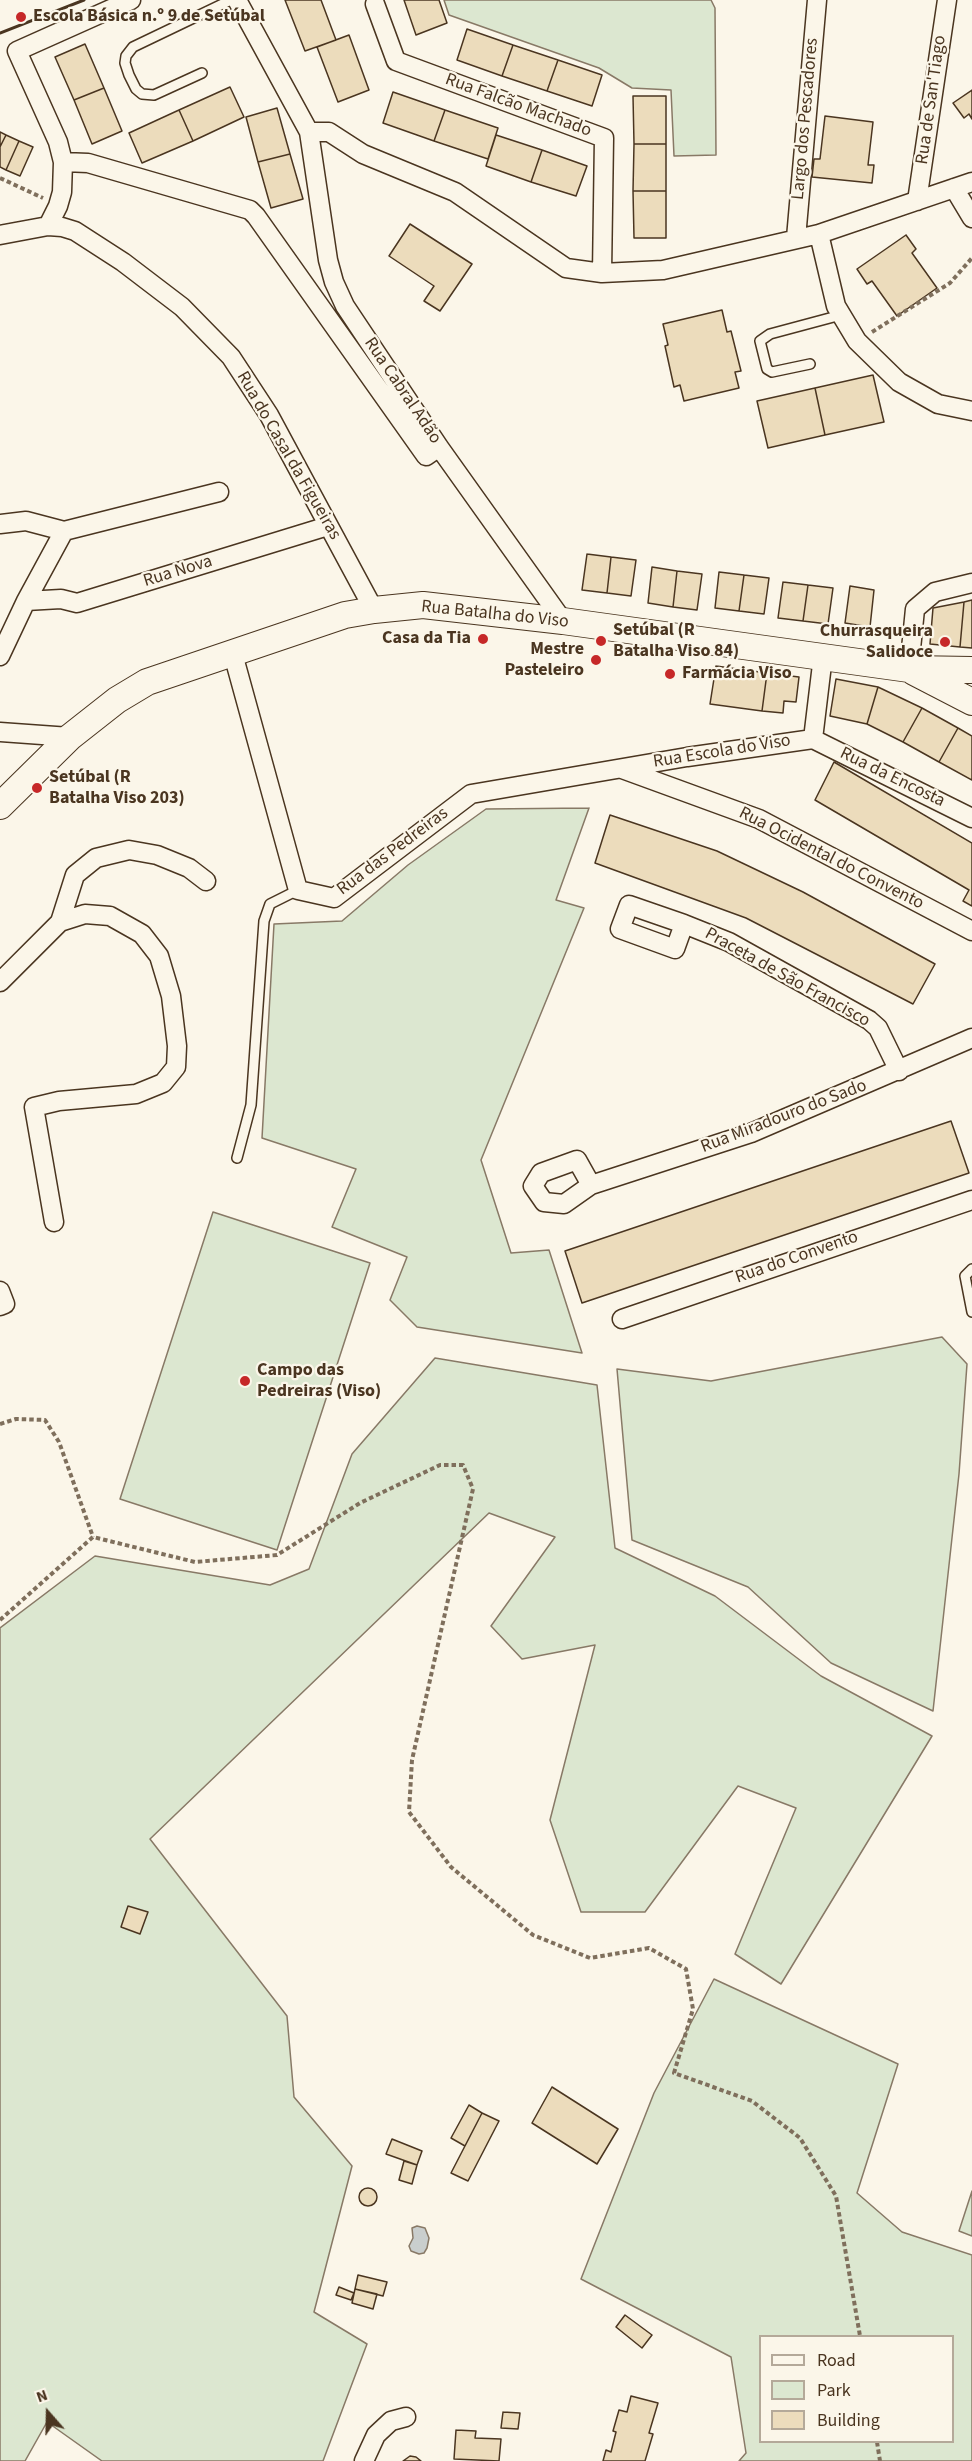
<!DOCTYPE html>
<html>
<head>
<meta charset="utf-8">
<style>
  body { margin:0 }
  #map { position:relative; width:972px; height:2461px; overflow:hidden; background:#fbf6e9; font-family:"Source Sans 3",sans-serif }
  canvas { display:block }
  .legend { position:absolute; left:759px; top:2335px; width:195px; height:108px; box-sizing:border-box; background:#fbf6e9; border:2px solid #b4a999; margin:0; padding:8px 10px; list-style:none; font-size:18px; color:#4a3520 }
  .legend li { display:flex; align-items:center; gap:12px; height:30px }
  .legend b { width:30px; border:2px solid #b4a999 }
  .north { position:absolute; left:18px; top:2383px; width:60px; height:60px; -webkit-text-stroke:4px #fbf6e9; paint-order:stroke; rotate:340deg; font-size:16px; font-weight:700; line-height:24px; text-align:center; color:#4a3520 }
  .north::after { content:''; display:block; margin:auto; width:21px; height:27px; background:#4a3520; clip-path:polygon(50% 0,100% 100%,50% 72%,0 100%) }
</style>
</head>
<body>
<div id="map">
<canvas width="972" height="2461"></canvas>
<ul class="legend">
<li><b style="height:8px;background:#fbf6e9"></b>Road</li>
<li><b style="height:16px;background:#dce7d0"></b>Park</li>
<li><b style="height:16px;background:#ecdcbc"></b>Building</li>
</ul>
<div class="north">N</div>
</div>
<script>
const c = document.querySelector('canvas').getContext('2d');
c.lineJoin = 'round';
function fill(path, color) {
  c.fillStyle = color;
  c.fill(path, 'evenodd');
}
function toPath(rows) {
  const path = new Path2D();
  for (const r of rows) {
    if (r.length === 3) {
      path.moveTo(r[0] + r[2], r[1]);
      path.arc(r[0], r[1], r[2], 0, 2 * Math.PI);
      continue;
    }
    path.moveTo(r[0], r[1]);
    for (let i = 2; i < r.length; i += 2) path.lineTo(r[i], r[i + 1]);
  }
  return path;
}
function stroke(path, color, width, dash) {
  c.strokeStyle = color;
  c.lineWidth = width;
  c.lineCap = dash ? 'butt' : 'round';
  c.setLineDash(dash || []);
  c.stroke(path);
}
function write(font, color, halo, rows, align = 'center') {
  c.font = font + ' "Source Sans 3",sans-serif';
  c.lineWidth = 4.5;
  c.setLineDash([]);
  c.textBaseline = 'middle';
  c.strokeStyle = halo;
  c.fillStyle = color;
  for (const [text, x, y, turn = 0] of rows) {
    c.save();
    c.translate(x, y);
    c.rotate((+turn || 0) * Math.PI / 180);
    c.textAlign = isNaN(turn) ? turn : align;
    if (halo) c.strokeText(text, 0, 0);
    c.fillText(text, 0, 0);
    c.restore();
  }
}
const green = toPath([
  [444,0,711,0,715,8,716,155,674,156,671,90,632,88,599,68,449,15,444,0],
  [589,808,556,900,584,908,481,1160,511,1253,549,1250,582,1353,417,1327,390,1300,407,1257,332,1227,356,1169,262,1138,274,924,342,921,408,865,486,809,589,808],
  [213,1212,370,1263,277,1550,120,1499,213,1212],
  [942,1337,967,1364,959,1474,933,1711,831,1663,748,1587,632,1540,617,1369,711,1381,942,1337],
  [435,1358,597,1385,615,1548,715,1596,821,1676,932,1736,781,1984,735,1954,796,1808,738,1786,645,1912,581,1912,550,1820,595,1645,522,1659,491,1626,555,1537,489,1513,150,1839,287,2016,294,2097,352,2166,314,2312,367,2344,323,2461,102,2461,47,2422,25,2461,0,2461,0,1628,95,1556,270,1585,309,1569,352,1454,435,1358],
  [714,1979,898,2064,857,2193,902,2232,972,2255,972,2461,739,2461,746,2453,731,2357,581,2279,654,2093,714,1979],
  [760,2336,952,2336,952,2442,760,2442,760,2336],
  [972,2191,972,2236,959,2231,972,2191]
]);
const water = toPath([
  [417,2226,425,2228,429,2238,427,2248,424,2253,419,2254,411,2251,409,2246,413,2238,412,2228,417,2226]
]);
const building = toPath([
  [285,0,321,0,336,40,305,51,285,0],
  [404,0,439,0,447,23,416,35,404,0],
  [467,29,513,45,502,76,457,60,467,29],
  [349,35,369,90,338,102,317,47,349,35],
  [85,44,104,88,74,100,55,57,85,44],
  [513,45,558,60,547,91,502,76,513,45],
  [558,60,602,75,592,106,547,91,558,60],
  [230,87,244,117,193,141,179,110,230,87],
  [104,88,122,131,92,144,74,100,104,88],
  [972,90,972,119,969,114,964,118,953,103,972,90],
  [393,92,445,110,434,141,383,123,393,92],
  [633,96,666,96,666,144,634,144,633,96],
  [277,108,290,154,258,162,246,117,277,108],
  [179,110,193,141,142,163,129,133,179,110],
  [445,110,498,128,488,159,434,141,445,110],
  [825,116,873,122,868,165,874,165,872,183,812,177,814,159,820,159,825,116],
  [0,132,6,135,0,147,0,132],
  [6,135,19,141,6,170,0,167,0,147,6,135],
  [496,135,542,150,531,182,486,166,496,135],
  [19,141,33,147,20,176,6,170,19,141],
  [634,144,666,144,666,191,633,191,634,144],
  [542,150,587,166,576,196,531,182,542,150],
  [290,154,303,199,271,208,258,162,290,154],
  [633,191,666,191,666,238,634,238,633,191],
  [410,224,472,264,440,311,424,301,434,286,389,256,410,224],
  [906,235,916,249,912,253,937,288,897,316,872,281,867,284,857,269,906,235],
  [722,310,727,332,731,331,741,371,735,372,739,388,684,401,680,385,674,387,665,346,668,345,663,324,722,310],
  [873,375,884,422,825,435,815,388,873,375],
  [815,388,825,435,768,448,757,401,815,388],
  [587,554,611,557,607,593,582,590,587,554],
  [611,557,636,560,631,596,607,593,611,557],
  [652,567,677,571,673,607,648,603,652,567],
  [677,571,702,574,697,610,673,607,677,571],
  [719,572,744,575,739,611,715,608,719,572],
  [744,575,769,578,764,614,739,611,744,575],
  [783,582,808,585,803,621,778,618,783,582],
  [808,585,833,588,828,624,803,621,808,585],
  [850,586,874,590,870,627,845,623,850,586],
  [972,600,972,648,960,647,964,602,972,600],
  [964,602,960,647,930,644,933,608,964,602],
  [716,666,767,673,762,711,710,704,716,666],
  [767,673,799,677,796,702,784,701,783,713,762,711,767,673],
  [836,679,878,687,867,724,830,716,836,679],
  [878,687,922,708,903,742,867,724,878,687],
  [922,708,958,728,939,762,903,742,922,708],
  [958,728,972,736,972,780,939,762,958,728],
  [834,762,972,843,972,906,963,901,969,890,815,800,834,762],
  [610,815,717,851,803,892,935,964,913,1004,746,918,595,863,610,815],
  [951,1121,969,1173,582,1303,565,1251,951,1121],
  [128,1906,148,1912,140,1934,121,1927,128,1906],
  [552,2087,618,2129,597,2164,532,2123,552,2087],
  [469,2105,482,2113,465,2146,451,2138,469,2105],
  [482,2113,499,2121,468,2181,451,2173,482,2113],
  [392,2139,422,2151,417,2165,386,2154,392,2139],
  [404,2161,417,2165,412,2184,399,2180,404,2161],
  [368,2197,9],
  [358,2275,387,2282,383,2296,355,2289,358,2275],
  [339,2287,354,2293,351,2300,336,2295,339,2287],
  [355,2289,377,2294,373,2309,352,2303,355,2289],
  [625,2315,652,2335,642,2348,616,2327,625,2315],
  [631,2396,658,2403,649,2433,653,2434,645,2461,603,2461,606,2450,611,2452,616,2432,613,2431,619,2410,627,2412,631,2396],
  [503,2412,520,2413,518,2429,501,2428,503,2412],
  [456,2430,476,2431,475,2438,501,2439,499,2461,454,2459,456,2430],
  [410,2456,416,2457,421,2461,403,2461,410,2456]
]);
const path = toPath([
  [0,178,43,198],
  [872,332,950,283,972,258],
  [0,1424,16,1419,45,1420,59,1442,93,1537],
  [0,1620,93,1537,195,1562,277,1555,360,1503,440,1465,463,1465,473,1489,412,1760,409,1812,451,1867,533,1935,590,1958,649,1948,686,1969,693,2009,674,2073,752,2101,800,2138,836,2196,860,2336],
  [877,2442,880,2461]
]);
const lane = toPath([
  [202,73,154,95,142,94,136,89,129,75,125,63,126,56,133,47,231,0],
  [810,364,772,372,767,369,760,341,770,334,841,315],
  [237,1158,251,1105,264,921,270,904,298,890],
  [972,1269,965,1276,972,1312]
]);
const street = toPath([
  [237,0,309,132,328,260,334,282,345,306,439,447,563,621],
  [375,4,396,61,604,138,602,273],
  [309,132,329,132,363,154,455,192,566,268,602,273,663,270,819,234,972,182],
  [63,162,88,163,250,210,256,216,426,456,439,447],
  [954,188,972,218],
  [917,201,947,0],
  [48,226,58,206,62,192,63,162,58,142,17,51,131,0],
  [819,234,836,306,857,341,899,382,938,404,972,411],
  [0,235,48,226,62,227,75,231,123,262,182,307,231,357,269,415,374,610],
  [796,238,817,0],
  [0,524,26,521,64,531,219,492],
  [26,601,61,599,77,603,328,526],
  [233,654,298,890,334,898,471,794,687,757,813,739,823,656],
  [0,656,26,601,64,531],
  [909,669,915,609,935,592,972,583],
  [0,732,70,737],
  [813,739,972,818],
  [622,769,759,819,972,931],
  [60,922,75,875,96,858,129,850,157,855,189,868,206,881],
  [684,924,629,905,620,929,675,949,684,924,729,942,869,1020,878,1028,899,1071],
  [0,982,60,922,85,914,110,916,142,934,159,956,171,996,177,1046,176,1067,163,1083,136,1094,59,1101,34,1107,54,1222],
  [591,1185,577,1160,541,1173,533,1186,544,1202,564,1204,591,1185,751,1133,972,1038],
  [0,1291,5,1304,0,1306],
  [622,1319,972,1200],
  [364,2461,376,2435,391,2421,406,2417]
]);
const secondary = toPath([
  [914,672,972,702],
  [0,806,70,737,117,700,147,682,345,615,374,610,423,605,563,621,909,669,972,670]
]);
const wall = toPath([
  [0,33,84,0]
]);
const markers = [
  [21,17,6,"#c62828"],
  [483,639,6,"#c62828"],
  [601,641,6,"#c62828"],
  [945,642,6,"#c62828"],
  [596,660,6,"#c62828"],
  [670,674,6,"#c62828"],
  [37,788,6,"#c62828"],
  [245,1381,6,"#c62828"]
];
const poiNames = [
  ["Escola Básica n.º 9 de Setúbal",33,17],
  ["Setúbal (R",613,631],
  ["Batalha Viso 84)",613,652],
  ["Churrasqueira",933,632,"right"],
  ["Salidoce",933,653,"right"],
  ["Casa da Tia",471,639,"right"],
  ["Mestre",584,650,"right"],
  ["Pasteleiro",584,671,"right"],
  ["Farmácia Viso",682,674],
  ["Setúbal (R",49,778],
  ["Batalha Viso 203)",49,799],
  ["Campo das",257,1371],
  ["Pedreiras (Viso)",257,1392]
];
const streetNames = [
  ["Rua de San'Tiago",932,100,-82],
  ["Rua Falcão Machado",518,106,20],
  ["Largo dos Pescadores",806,119,-85],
  ["Rua Cabral Adão",402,391,56],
  ["Rua do Casal da Figueiras",288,456,60],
  ["Rua Nova",178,572,-17],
  ["Rua Batalha do Viso",495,615,6],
  ["Rua Escola do Viso",722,752,-9],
  ["Rua da Encosta",892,778,26],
  ["Rua das Pedreiras",393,852,-37],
  ["Rua Ocidental do Convento",831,859,27],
  ["Praceta de São Francisco",787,978,29],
  ["Rua Miradouro do Sado",784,1117,-21],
  ["Rua do Convento",797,1258,-19]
];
fill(green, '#dce7d0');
stroke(green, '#887966', 1.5);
fill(water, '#c9cecd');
stroke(water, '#887966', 1.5);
fill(building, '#ecdcbc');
stroke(building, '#4a3520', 1.5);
stroke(lane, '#4a3520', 12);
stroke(street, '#4a3520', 21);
stroke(secondary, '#4a3520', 28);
stroke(path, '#7f6f5c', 4, [4.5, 3]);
stroke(lane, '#fbf6e9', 9);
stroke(street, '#fbf6e9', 18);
stroke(secondary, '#fbf6e9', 26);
stroke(wall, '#4a3520', 3);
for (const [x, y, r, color] of markers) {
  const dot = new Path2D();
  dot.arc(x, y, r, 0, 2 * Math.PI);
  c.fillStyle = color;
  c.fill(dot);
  stroke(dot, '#fbf6e9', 2);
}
write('bold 18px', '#4a3520', '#fbf6e9', poiNames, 'left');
write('18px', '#4a3520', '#fbf6e9', streetNames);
</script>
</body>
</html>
